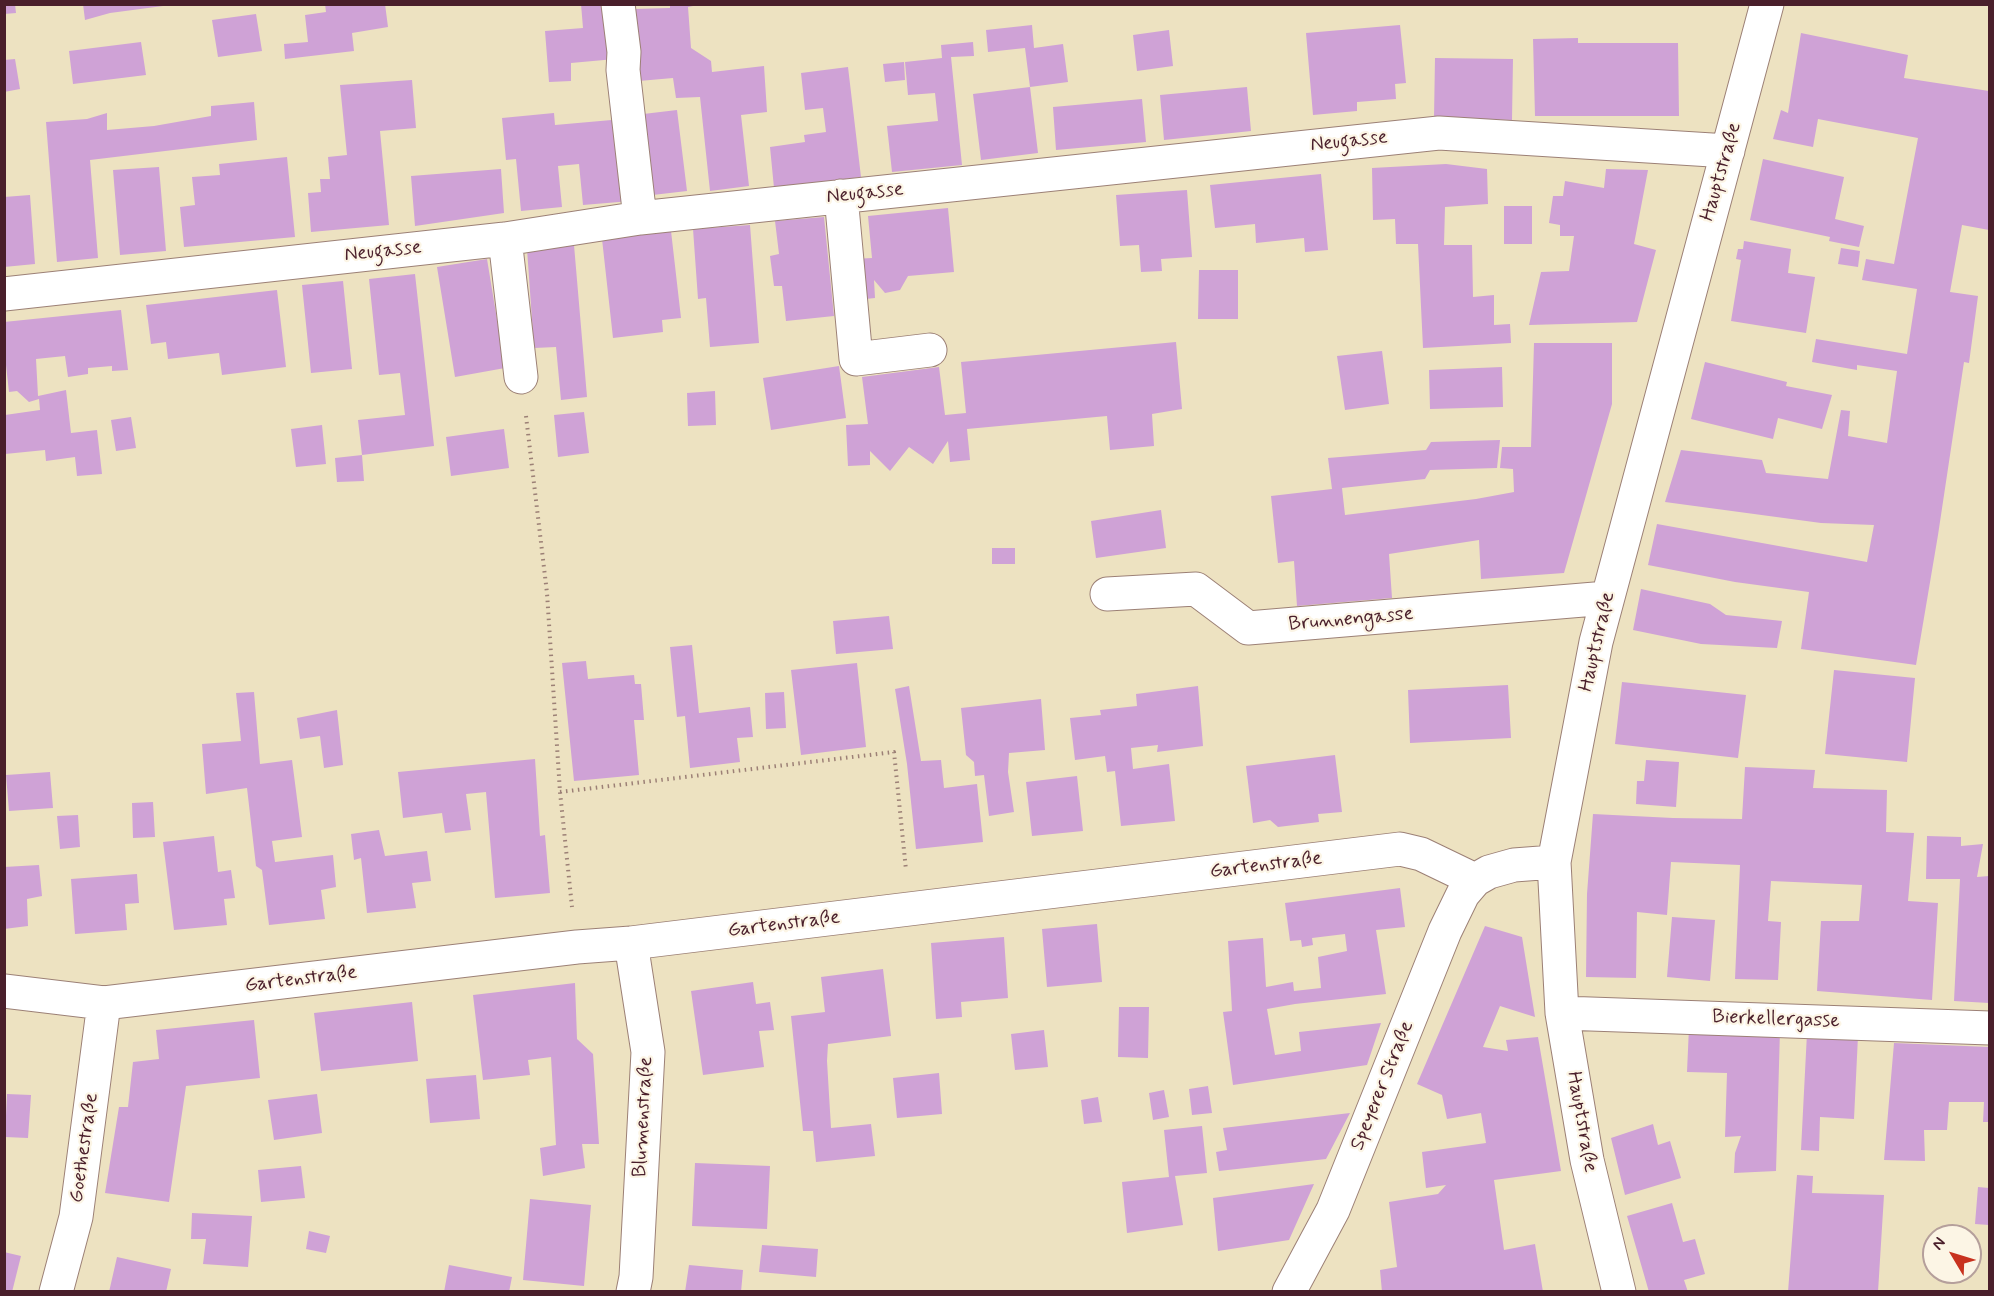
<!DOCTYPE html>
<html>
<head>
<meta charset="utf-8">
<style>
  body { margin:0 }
  #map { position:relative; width:1994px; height:1296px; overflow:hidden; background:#ede2c1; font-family:Mynerve,sans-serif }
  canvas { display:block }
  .frame { position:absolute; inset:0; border:6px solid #4a1f2b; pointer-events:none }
  .north { position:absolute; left:1922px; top:1224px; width:60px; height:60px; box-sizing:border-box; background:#fcf5e5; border:2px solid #b59f9b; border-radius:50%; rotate:308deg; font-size:16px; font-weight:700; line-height:24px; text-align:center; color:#4a1f2b }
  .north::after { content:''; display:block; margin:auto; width:21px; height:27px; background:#c8321e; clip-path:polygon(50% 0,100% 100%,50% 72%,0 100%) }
</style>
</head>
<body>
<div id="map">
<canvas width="1994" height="1296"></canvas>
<div class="frame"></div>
<div class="north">N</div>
</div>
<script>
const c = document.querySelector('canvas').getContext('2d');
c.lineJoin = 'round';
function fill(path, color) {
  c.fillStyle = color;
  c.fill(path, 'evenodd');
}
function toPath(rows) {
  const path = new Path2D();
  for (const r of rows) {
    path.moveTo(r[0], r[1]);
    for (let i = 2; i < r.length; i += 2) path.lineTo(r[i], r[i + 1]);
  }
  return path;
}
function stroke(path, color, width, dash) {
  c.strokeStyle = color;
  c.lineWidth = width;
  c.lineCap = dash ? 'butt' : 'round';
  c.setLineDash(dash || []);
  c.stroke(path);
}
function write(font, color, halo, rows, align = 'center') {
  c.font = font + ' Mynerve,sans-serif';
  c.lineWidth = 4.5;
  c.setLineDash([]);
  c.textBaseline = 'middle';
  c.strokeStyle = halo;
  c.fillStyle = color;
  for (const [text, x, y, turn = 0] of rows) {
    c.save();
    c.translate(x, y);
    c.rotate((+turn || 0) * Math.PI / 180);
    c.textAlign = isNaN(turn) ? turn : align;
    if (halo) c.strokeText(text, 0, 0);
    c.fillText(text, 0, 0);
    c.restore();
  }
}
const building = toPath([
  [4,4,15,4,16,13,4,14],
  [83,4,163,4,163,6,110,13,85,20],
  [325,4,385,4,388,27,352,33,354,51,285,59,284,44,308,42,305,15,326,12],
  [581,4,610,4,615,59,571,63,571,81,549,82,545,31,583,28],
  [670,4,693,4,693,6,688,7,691,48,711,61,712,72,764,66,767,112,741,115,749,186,710,191,700,97,676,98,673,78,639,81,634,9,670,8],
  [256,14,262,51,218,57,212,20],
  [1032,25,1034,48,1063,44,1068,82,1030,87,1025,48,988,52,986,30],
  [1400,25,1406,83,1395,84,1396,99,1357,102,1357,111,1313,115,1306,33],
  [1169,30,1173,66,1137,71,1133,35],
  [1801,33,1908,55,1904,78,1989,91,1989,230,1962,225,1950,292,1978,296,1969,363,1964,362,1938,535,1916,665,1801,649,1809,592,1735,582,1648,565,1657,524,1867,562,1874,525,1821,523,1665,502,1681,450,1762,460,1766,473,1828,479,1841,410,1850,411,1848,436,1887,443,1897,371,1857,365,1857,370,1812,362,1816,339,1907,354,1917,289,1862,280,1866,259,1894,264,1918,138,1818,119,1813,147,1773,139,1781,110,1788,113],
  [1578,38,1578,43,1678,43,1679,116,1535,116,1533,39],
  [141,42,146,75,73,84,69,51],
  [973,42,974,56,951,57,962,165,892,172,887,126,938,121,935,93,908,95,905,62,942,58,941,45],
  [1435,58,1513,59,1512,120,1434,118],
  [15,59,20,89,4,92,4,60],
  [904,62,905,80,885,82,883,64],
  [848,67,861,177,774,188,770,147,805,142,804,135,826,132,823,108,805,110,801,73],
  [412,80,416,128,380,131,389,225,311,232,308,193,321,192,320,179,330,179,328,157,347,155,340,85],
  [1030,87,1038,153,981,160,973,94],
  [1247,87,1251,131,1164,140,1160,95],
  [1142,99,1146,142,1056,150,1053,107],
  [254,102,257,140,90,160,98,258,57,262,46,122,87,119,107,113,107,130,154,126,211,116,211,106],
  [677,110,687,191,644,196,635,115],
  [554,113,555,125,623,119,631,201,583,205,579,164,558,166,562,207,521,211,516,159,506,160,502,118],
  [287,157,295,237,184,247,180,207,195,205,192,177,220,175,219,164],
  [1763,159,1844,177,1835,219,1864,226,1859,247,1829,241,1830,237,1750,220],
  [1446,164,1487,169,1488,204,1445,207,1444,245,1472,245,1473,297,1494,295,1494,325,1510,324,1511,343,1423,348,1418,244,1396,244,1395,219,1373,220,1372,168],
  [159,167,166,251,120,255,113,170],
  [501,169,504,213,415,226,411,176],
  [1606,169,1648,170,1634,244,1656,250,1637,322,1529,325,1541,272,1569,271,1574,236,1560,236,1560,225,1549,223,1553,196,1563,196,1565,181,1604,188],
  [1321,174,1328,250,1305,252,1304,238,1256,243,1255,224,1215,228,1210,185],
  [1187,190,1192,257,1161,259,1162,271,1141,272,1139,245,1120,246,1116,195],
  [30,195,35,264,4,267,4,197],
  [1504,206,1532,206,1532,244,1504,244],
  [948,208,954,272,908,276,900,290,885,293,874,280,875,298,856,300,853,259,872,258,868,216],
  [824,217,834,316,786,321,782,286,774,286,770,256,779,254,775,221],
  [750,225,759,343,710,347,706,298,698,299,693,229],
  [671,231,681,318,662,320,663,332,613,338,602,239],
  [1744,241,1791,249,1788,273,1815,277,1806,333,1731,321,1741,260,1736,259,1738,249,1743,249],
  [574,245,587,397,561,400,556,347,534,348,527,249],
  [1841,248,1860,251,1858,267,1838,264],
  [487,259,505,368,455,377,437,267],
  [1199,270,1238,270,1238,319,1198,319],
  [415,274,434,446,362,455,364,481,337,482,335,458,362,455,358,420,405,415,400,373,379,375,369,279],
  [343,281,352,369,311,373,302,285],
  [277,290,286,367,222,375,219,353,168,359,166,342,151,344,146,305],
  [121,310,128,370,112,371,112,366,88,368,88,374,68,377,65,356,36,359,38,396,66,390,71,433,97,430,102,474,77,476,75,457,46,461,45,450,5,454,5,415,40,410,39,399,29,402,17,391,9,392,6,365,4,365,4,322],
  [1176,342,1182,409,1152,414,1154,446,1110,450,1107,416,967,429,970,460,950,462,948,441,933,464,909,447,890,471,870,451,870,465,848,466,846,425,868,424,862,377,939,367,945,415,966,413,961,362],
  [1534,343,1612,343,1612,404,1564,573,1481,579,1479,540,1389,554,1392,598,1297,606,1294,561,1278,563,1271,496,1332,489,1328,458,1426,450,1431,442,1500,440,1497,468,1430,470,1425,479,1342,488,1345,515,1476,499,1514,492,1513,469,1500,468,1502,447,1531,447],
  [1382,351,1389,404,1345,410,1337,356],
  [1705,362,1787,382,1786,386,1832,395,1822,429,1778,418,1773,439,1691,419],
  [839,366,846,418,771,430,763,378],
  [1502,367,1503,407,1430,409,1429,370],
  [715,391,716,425,688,426,687,393],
  [584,412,589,453,558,457,554,415],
  [131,417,136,448,116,451,111,420],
  [322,425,326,464,296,467,291,429],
  [504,429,509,468,451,476,446,437],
  [1161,510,1166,548,1096,558,1091,521],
  [992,548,1015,548,1015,564,992,564],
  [1641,589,1710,604,1726,615,1782,621,1777,648,1701,644,1633,630],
  [889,616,893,649,836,654,833,621],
  [692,645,699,713,750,707,753,737,737,738,740,762,690,768,685,716,677,717,670,647],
  [586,661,588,679,634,675,635,684,641,684,644,720,634,720,639,775,574,781,562,663],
  [857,663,866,747,801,755,791,670],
  [1834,670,1915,678,1907,762,1825,754],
  [1622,682,1746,695,1738,758,1615,744],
  [1508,685,1511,738,1410,743,1408,690],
  [909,686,921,761,941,760,944,788,977,784,983,842,916,849,907,764,895,689],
  [1198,686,1203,746,1157,752,1158,745,1131,748,1133,769,1169,764,1175,821,1121,826,1115,771,1107,772,1105,756,1075,760,1070,718,1101,715,1100,710,1137,706,1136,694],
  [254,692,260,764,292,760,302,837,272,841,275,862,333,855,336,887,321,890,325,919,269,925,262,870,256,866,247,788,206,794,202,744,241,741,236,693],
  [784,692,786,728,766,729,765,693],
  [1041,699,1045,750,1009,753,1008,772,1014,812,989,816,984,775,975,776,974,762,966,755,961,708],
  [337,710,343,765,324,768,320,736,300,739,297,718],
  [1335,755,1342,812,1318,814,1319,822,1278,827,1270,820,1253,823,1246,766],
  [535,759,540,836,545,835,550,893,495,898,486,792,466,794,471,830,445,833,442,813,403,818,398,772],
  [1646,760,1679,762,1676,807,1636,804,1637,781,1644,781],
  [1745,767,1815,770,1813,788,1887,790,1886,832,1914,833,1908,901,1938,903,1932,1000,1817,991,1821,921,1859,921,1862,885,1771,881,1768,921,1781,922,1778,980,1735,979,1740,865,1671,862,1667,915,1637,912,1636,978,1586,977,1587,894,1593,814,1673,818,1742,819],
  [50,772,53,808,9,811,6,775],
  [1077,776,1083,831,1032,836,1026,782],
  [153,802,155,837,133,838,132,803],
  [78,815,80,847,60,849,57,816],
  [379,830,385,856,427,851,431,881,412,883,416,908,367,913,361,858,354,860,351,834],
  [214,836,218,872,231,870,235,898,224,899,227,925,174,930,163,842],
  [1927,836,1961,837,1961,846,1983,844,1977,877,1989,876,1989,1003,1954,1001,1960,879,1926,879],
  [39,865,42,896,27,899,28,926,4,929,4,867],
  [137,874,139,903,125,904,127,930,75,934,71,879],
  [1400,888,1405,927,1376,930,1386,994,1295,1004,1267,1009,1275,1055,1301,1051,1299,1032,1381,1023,1367,1065,1233,1085,1223,1012,1232,1011,1228,941,1263,938,1266,987,1293,982,1294,991,1321,988,1318,957,1347,951,1345,934,1312,938,1313,945,1302,947,1301,940,1290,941,1285,903],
  [1672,917,1715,920,1710,981,1667,977],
  [1097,924,1102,982,1047,987,1042,929],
  [1485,926,1522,937,1535,1017,1500,1006,1483,1047,1508,1051,1506,1040,1538,1037,1561,1171,1494,1180,1504,1250,1535,1244,1543,1292,1382,1292,1380,1270,1397,1267,1389,1202,1438,1194,1446,1185,1426,1188,1422,1152,1486,1143,1481,1113,1447,1119,1442,1095,1417,1084],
  [1004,937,1008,998,961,1002,962,1017,936,1019,931,943],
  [883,969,891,1036,828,1044,827,1061,831,1128,871,1124,875,1156,816,1162,813,1131,803,1131,791,1016,825,1012,821,977],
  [753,982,756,1004,770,1002,774,1030,759,1031,764,1067,703,1075,691,991],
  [575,983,577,1039,593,1054,599,1144,582,1144,585,1168,543,1176,540,1148,556,1145,551,1057,528,1060,530,1075,483,1080,473,995],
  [412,1002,418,1061,321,1071,314,1013],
  [1119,1007,1149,1007,1148,1058,1118,1057],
  [254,1020,260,1078,186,1086,169,1202,105,1193,119,1107,128,1107,133,1062,159,1059,156,1030],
  [1689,1027,1780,1030,1776,1171,1734,1173,1735,1153,1741,1136,1725,1137,1727,1073,1687,1072],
  [1044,1030,1048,1067,1015,1070,1011,1034],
  [1807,1033,1858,1036,1854,1119,1820,1117,1819,1151,1801,1150],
  [1894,1043,1989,1047,1989,1122,1983,1122,1984,1102,1949,1102,1947,1130,1924,1130,1925,1161,1884,1160],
  [939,1073,942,1114,897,1118,893,1078],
  [476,1075,480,1119,430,1123,426,1079],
  [1208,1086,1212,1113,1192,1115,1189,1089],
  [1164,1090,1169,1117,1153,1120,1149,1093],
  [7,1094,31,1095,28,1138,5,1137],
  [317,1094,322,1133,274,1140,268,1100],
  [1098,1097,1102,1122,1084,1124,1081,1100],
  [1350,1113,1326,1159,1219,1171,1216,1152,1227,1150,1223,1128],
  [1653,1124,1658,1145,1670,1141,1681,1178,1625,1195,1611,1138],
  [1202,1126,1207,1173,1175,1176,1183,1225,1127,1233,1122,1182,1169,1177,1164,1130],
  [695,1163,770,1166,767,1229,692,1226],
  [301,1166,305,1198,261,1202,258,1170],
  [1797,1175,1813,1176,1812,1193,1884,1195,1878,1292,1788,1292],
  [1314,1184,1289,1240,1218,1251,1213,1198],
  [1978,1187,1989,1188,1989,1225,1975,1224],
  [530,1199,591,1205,584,1286,523,1280],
  [1672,1203,1683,1242,1695,1239,1705,1274,1684,1280,1688,1292,1649,1292,1627,1216],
  [192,1213,252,1216,248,1267,203,1264,206,1239,191,1239],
  [309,1231,330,1236,326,1253,306,1249],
  [762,1245,818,1249,816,1277,759,1272],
  [4,1252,21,1256,12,1292,4,1292],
  [117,1257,171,1269,166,1292,109,1292],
  [449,1265,512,1277,509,1292,444,1292],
  [689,1265,743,1270,741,1292,685,1292]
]);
const path = toPath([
  [526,416,547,593,560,792,572,907],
  [560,792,894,752,906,870]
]);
const minor = toPath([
  [618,4,624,52,623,70,640,218],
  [841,196,856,359,930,350],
  [505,239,521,377],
  [4,294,505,239,640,218,1439,133,1728,151],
  [1107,594,1196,589,1248,628,1607,598],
  [631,943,648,1052,636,1277,633,1292],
  [4,991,104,1003,577,947,631,943,1400,849,1421,854,1475,880],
  [1562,1013,1990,1028],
  [56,1292,76,1217,104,1003],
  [1289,1292,1333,1210,1445,931,1463,894,1475,880,1489,872,1514,865,1554,862],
  [1619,1292,1587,1160,1562,1013,1554,862,1596,642,1767,4]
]);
const streetNames = [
  ["Neugasse",1349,142,-6],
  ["Hauptstraße",1722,172,-74],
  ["Neugasse",865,194,-6],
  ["Neugasse",383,252,-6],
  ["Brunnengasse",1351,620,-5],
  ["Hauptstraße",1598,642,-77],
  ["Gartenstraße",1266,866,-7],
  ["Gartenstraße",784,925,-7],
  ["Gartenstraße",301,980,-7],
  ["Bierkellergasse",1776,1020,2],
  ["Speyerer Straße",1383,1086,-68],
  ["Blumenstraße",644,1117,-87],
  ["Hauptstraße",1581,1122,80],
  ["Goethestraße",85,1148,-82]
];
fill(building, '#cfa2d6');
stroke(minor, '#9c8076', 35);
stroke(path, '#9c8076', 4, [1.5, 4.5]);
stroke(minor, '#fff', 33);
write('20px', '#4a1f2b', '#fcf5e5', streetNames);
</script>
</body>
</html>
